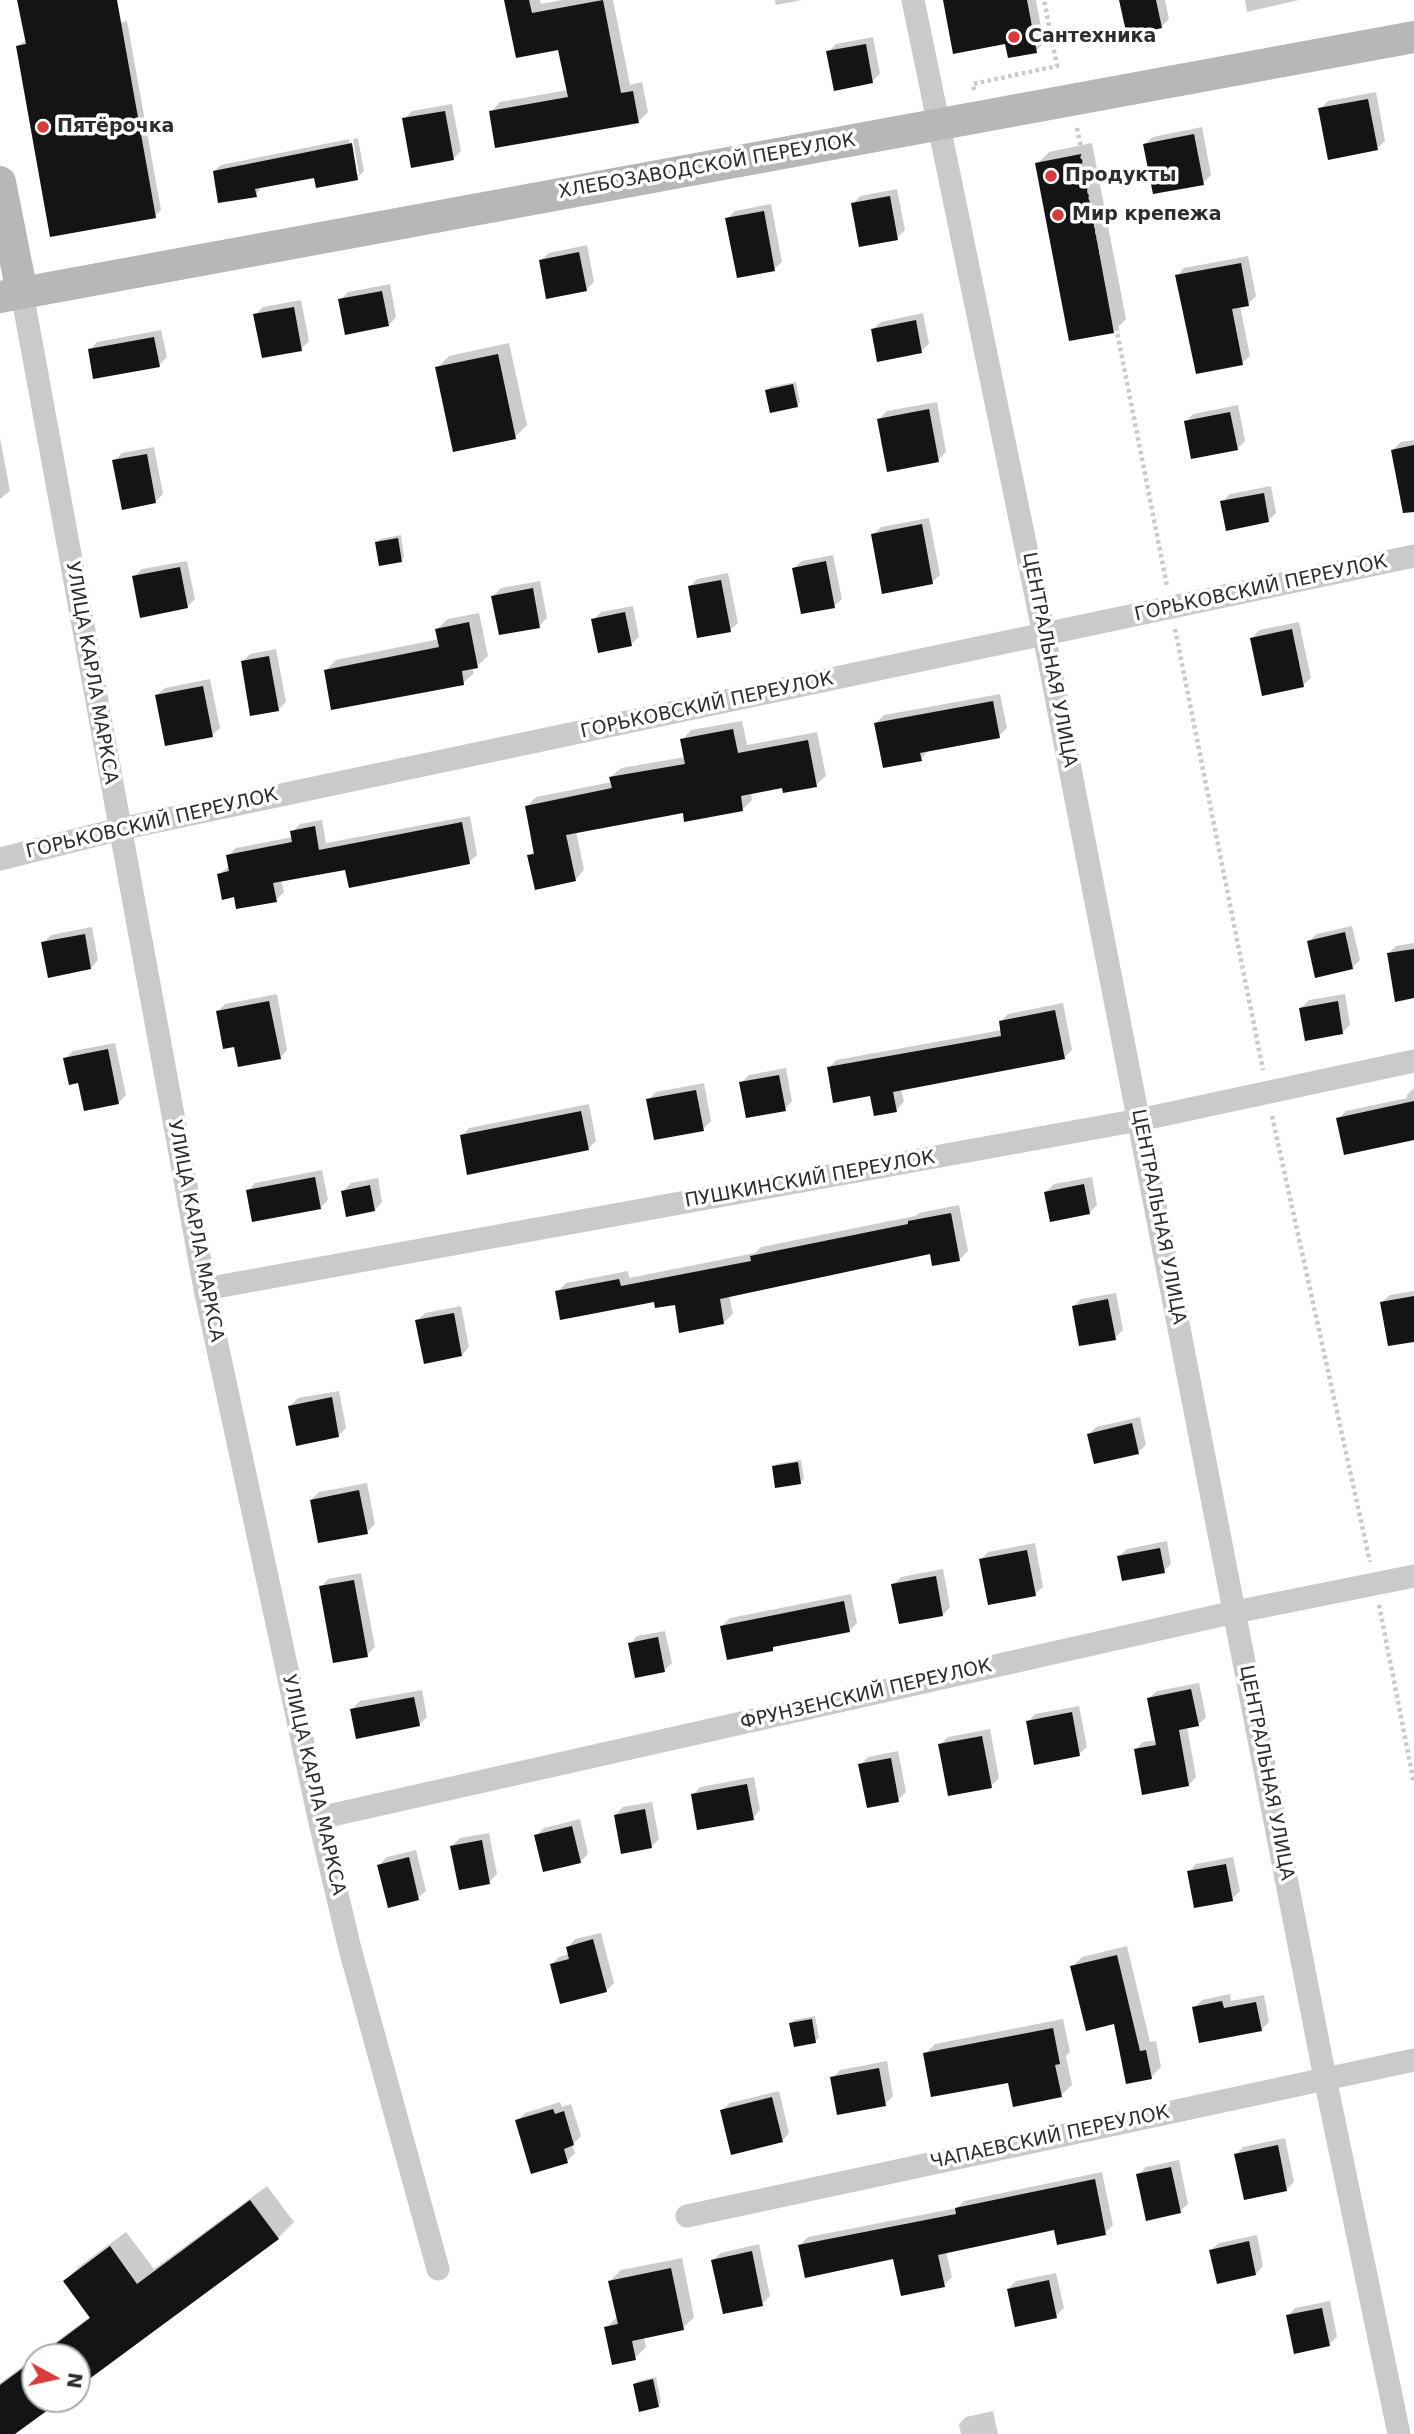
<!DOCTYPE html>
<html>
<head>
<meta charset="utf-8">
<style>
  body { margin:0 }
  #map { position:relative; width:1414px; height:2434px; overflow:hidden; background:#fff; font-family:"DejaVu Sans",sans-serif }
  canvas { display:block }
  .north { position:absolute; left:21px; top:2343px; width:70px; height:70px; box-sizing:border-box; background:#fff; border:2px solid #ababab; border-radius:50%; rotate:98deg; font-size:19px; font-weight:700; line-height:28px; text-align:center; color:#2d2d2d }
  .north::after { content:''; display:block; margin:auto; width:24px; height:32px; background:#d83b3c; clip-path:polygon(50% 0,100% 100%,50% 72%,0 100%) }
</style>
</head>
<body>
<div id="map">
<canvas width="1414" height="2434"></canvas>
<div class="north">N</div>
</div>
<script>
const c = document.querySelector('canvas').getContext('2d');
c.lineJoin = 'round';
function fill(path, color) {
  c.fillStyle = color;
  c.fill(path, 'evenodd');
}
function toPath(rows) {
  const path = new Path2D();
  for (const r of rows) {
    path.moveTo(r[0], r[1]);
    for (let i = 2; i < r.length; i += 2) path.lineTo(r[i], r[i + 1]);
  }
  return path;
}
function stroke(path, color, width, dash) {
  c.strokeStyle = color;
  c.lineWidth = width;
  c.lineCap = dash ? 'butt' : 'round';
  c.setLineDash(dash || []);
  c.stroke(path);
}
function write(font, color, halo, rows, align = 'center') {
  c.font = font + ' "DejaVu Sans",sans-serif';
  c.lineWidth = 7;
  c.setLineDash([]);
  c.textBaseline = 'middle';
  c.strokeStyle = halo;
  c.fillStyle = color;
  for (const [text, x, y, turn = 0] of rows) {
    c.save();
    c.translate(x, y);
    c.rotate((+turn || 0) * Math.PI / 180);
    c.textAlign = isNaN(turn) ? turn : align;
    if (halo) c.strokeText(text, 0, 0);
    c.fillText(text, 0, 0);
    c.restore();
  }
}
const shadow = toPath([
  [19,0,111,0,115,24,127,21,161,210,155,216,17,46,27,40],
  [506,0,540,0,541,4,562,0,613,0,630,85,642,82,648,112,638,122,491,112,500,102,568,90,560,48],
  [775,0,802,0,776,5],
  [945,0,1036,0,1044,43,1036,51,1006,42],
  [1122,0,1165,0,1169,19,1161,27],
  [1245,0,1299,0,1247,12],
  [873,37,880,74,872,81,828,52,836,44],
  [1376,92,1385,141,1377,148,1320,109,1328,101],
  [452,104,461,151,453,159,404,119,412,111],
  [1202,127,1211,175,1203,183,1145,144,1153,137],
  [358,138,364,171,357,178,315,176,262,186,256,195,214,171,221,165,349,139,356,175,359,175,353,139],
  [1092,143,1126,319,1114,331,1037,164,1049,152],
  [897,189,905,230,897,238,853,204,860,196],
  [771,204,782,262,774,269,727,219,735,211],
  [587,245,594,282,586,290,541,260,549,253],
  [1248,256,1256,296,1248,304,1240,306,1250,356,1242,363,1177,276,1184,268],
  [390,284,396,317,389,325,340,300,348,292],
  [301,300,309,341,301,349,255,315,263,307],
  [923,313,929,344,921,351,873,329,881,322],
  [161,330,167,357,159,365,90,350,97,342],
  [509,343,527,425,515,437,437,368,449,356],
  [796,382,800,402,797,406,767,391,770,387],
  [937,402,946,452,938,460,879,419,887,411],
  [1238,405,1245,441,1237,449,1185,422,1193,414],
  [0,438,10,491,0,499],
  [1414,440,1414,485,1393,450,1401,442],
  [154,447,163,494,155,502,114,461,122,453],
  [1271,486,1276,513,1268,521,1222,502,1230,494],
  [929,518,940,575,932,582,873,535,881,527],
  [401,535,404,557,401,560,377,542,380,539],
  [833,555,842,599,834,606,794,568,802,561],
  [187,561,195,599,187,607,134,577,142,569],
  [728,573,738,623,730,630,690,587,697,579],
  [540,581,547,618,539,626,493,596,501,588],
  [633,606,639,637,631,644,593,620,601,612],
  [479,613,488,656,477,666,472,667,474,673,463,683,326,670,336,660,439,639,437,629,448,619],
  [1299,622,1311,678,1303,685,1252,638,1259,630],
  [276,649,286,702,278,710,243,661,250,654],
  [210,679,220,728,212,735,157,695,165,688],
  [1000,694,1007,728,999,736,928,751,921,759,876,723,884,715],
  [742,721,747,745,817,732,826,776,816,785,783,786,751,792,752,800,743,809,684,810,576,831,584,870,575,880,529,856,535,850,526,807,536,797,612,782,611,777,621,768,685,757,682,740,691,730],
  [470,816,477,855,469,862,347,868,281,880,284,892,276,900,235,895,219,874,230,866,228,855,236,848,293,837,292,832,300,824,322,820,326,843],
  [1352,926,1360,960,1352,968,1309,941,1317,934],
  [92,927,98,960,91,968,43,943,51,935],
  [1414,943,1414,996,1388,954,1396,946],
  [277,994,287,1050,280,1058,218,1011,225,1004],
  [1345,994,1350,1025,1342,1033,1301,1008,1309,1000],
  [1063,1003,1072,1050,1064,1058,901,1089,904,1102,896,1110,829,1068,836,1060,1002,1030,1000,1022,1008,1014],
  [115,1043,126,1095,118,1103,80,1081,65,1059,73,1051],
  [786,1068,792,1101,785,1109,741,1083,749,1075],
  [704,1083,711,1121,703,1129,648,1100,656,1092],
  [1414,1088,1414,1139,1338,1119,1346,1111,1407,1098,1407,1095],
  [589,1104,596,1141,588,1149,461,1136,469,1128],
  [322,1170,328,1200,320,1208,248,1191,255,1183],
  [1092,1177,1097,1205,1089,1213,1046,1192,1054,1184],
  [378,1178,382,1202,375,1210,343,1191,351,1183],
  [959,1205,968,1251,959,1260,932,1252,729,1295,733,1314,723,1323,676,1303,557,1292,566,1283,628,1271,629,1278,755,1253,761,1247,915,1216,919,1213],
  [1414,1291,1414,1340,1382,1302,1390,1295],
  [1116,1293,1123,1330,1115,1338,1073,1307,1081,1299],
  [461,1306,469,1347,462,1355,417,1321,425,1313],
  [339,1391,346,1428,338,1436,290,1406,298,1398],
  [1140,1417,1146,1445,1138,1452,1089,1434,1096,1427],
  [801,1460,804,1479,800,1482,773,1467,777,1464],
  [367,1483,375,1524,367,1532,311,1500,319,1492],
  [1167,1541,1171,1564,1164,1571,1119,1556,1127,1549],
  [1035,1543,1043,1587,1035,1594,981,1559,988,1552],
  [943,1569,950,1607,943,1615,893,1585,901,1577],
  [361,1573,375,1647,367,1655,321,1587,328,1579],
  [851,1594,857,1623,849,1631,777,1645,772,1649,722,1626,730,1618],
  [665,1631,672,1663,664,1671,630,1644,637,1636],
  [1199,1683,1206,1717,1198,1725,1187,1727,1196,1777,1189,1785,1135,1750,1143,1742,1157,1740,1149,1698,1157,1691],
  [422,1690,427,1717,419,1725,352,1709,360,1701],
  [1079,1706,1087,1747,1079,1754,1028,1722,1035,1714],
  [990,1729,999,1778,991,1786,940,1745,948,1737],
  [898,1751,906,1792,898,1800,860,1765,868,1757],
  [754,1777,760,1810,753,1818,693,1795,700,1787],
  [652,1802,659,1839,651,1847,615,1815,623,1807],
  [580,1819,588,1854,580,1862,536,1836,544,1828],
  [489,1833,497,1874,489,1882,452,1846,460,1838],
  [416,1850,426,1891,418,1898,379,1865,387,1857],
  [1233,1857,1240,1891,1232,1899,1189,1872,1196,1864],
  [601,1933,614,1983,606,1991,552,1964,559,1957,569,1954,568,1947,575,1939],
  [1127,1946,1150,2042,1156,2041,1161,2067,1151,2077,1116,2022,1072,1967,1082,1957],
  [1230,1994,1231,2001,1264,1995,1269,2022,1261,2030,1194,2008,1202,2000],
  [815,2016,819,2038,815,2041,791,2023,794,2020],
  [1063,2019,1070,2052,1066,2056,1072,2085,1061,2095,925,2054,935,2044],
  [887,2061,893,2096,885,2104,832,2078,840,2070],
  [779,2091,789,2133,782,2141,722,2110,730,2103],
  [560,2102,562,2107,571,2104,581,2136,572,2145,575,2153,567,2161,517,2121,525,2113],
  [1285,2138,1294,2182,1287,2189,1236,2155,1243,2147],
  [1179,2160,1188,2204,1180,2211,1138,2175,1146,2167],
  [1102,2172,1113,2225,1105,2233,1055,2228,946,2252,952,2277,944,2285,894,2257,800,2245,808,2237,957,2208,964,2201],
  [267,2186,294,2222,278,2238,77,2386,77,2357,35,2357,35,2399,60,2399,12,2434,0,2434,0,2383,91,2316,65,2281,81,2265,126,2232,154,2269],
  [1257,2235,1263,2266,1256,2274,1211,2250,1219,2243],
  [759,2244,770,2296,762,2304,713,2260,721,2253],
  [682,2258,694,2317,683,2328,644,2337,646,2347,635,2358,606,2328,618,2316,610,2281,621,2270],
  [1056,2273,1064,2308,1056,2316,1008,2289,1016,2281],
  [1330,2301,1337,2337,1329,2344,1288,2316,1295,2308],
  [656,2377,661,2402,658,2406,635,2384,638,2381],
  [993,2411,998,2434,961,2434,959,2424,966,2417]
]);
const building = toPath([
  [17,0,117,0,156,218,50,237,16,46,26,44],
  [504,0,529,0,532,13,603,0,621,93,633,91,639,123,495,148,489,111,568,97,558,50,516,58],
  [943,0,1027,0,1037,53,1008,58,1005,44,953,54],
  [1119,0,1156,0,1162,28,1127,36],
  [866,44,873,83,834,91,826,51],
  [1368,99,1378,150,1328,160,1318,108],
  [445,111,454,160,411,168,402,118],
  [1194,134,1204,185,1153,194,1143,144],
  [352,143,358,180,316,188,314,178,255,189,257,197,218,203,213,171],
  [1081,154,1114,333,1069,341,1035,163],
  [890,196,898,240,859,247,851,203],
  [764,211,775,271,737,278,725,218],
  [579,252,587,291,546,299,539,260],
  [1241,263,1249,306,1232,309,1243,365,1196,374,1175,275],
  [382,291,389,326,345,335,338,299],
  [294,307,302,351,262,358,253,314],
  [916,320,922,353,877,362,871,329],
  [154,337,160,367,93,379,88,349],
  [498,354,516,439,453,452,435,367],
  [793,384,798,407,770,413,765,390],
  [929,409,939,462,887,472,877,419],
  [1230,412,1238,450,1191,459,1184,421],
  [1414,445,1414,512,1403,513,1391,450],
  [147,454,156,503,122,510,112,460],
  [1264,493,1269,522,1226,531,1220,501],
  [922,524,933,584,882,594,871,534],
  [398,538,402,562,379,566,375,542],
  [826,561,835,608,801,614,792,568],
  [180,567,188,608,140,618,132,576],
  [721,580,731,632,697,638,688,586],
  [533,588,540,628,499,635,491,596],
  [625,612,632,646,598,653,591,619],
  [469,622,478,668,462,671,464,685,331,710,324,670,439,647,435,629],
  [1292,629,1304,687,1262,696,1250,638],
  [269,656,279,711,250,716,241,661],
  [203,686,213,737,165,746,155,695],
  [993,701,1000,738,920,753,922,761,883,768,874,723],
  [733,729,738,753,808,740,817,787,783,793,782,788,741,796,743,811,684,822,683,813,566,835,576,881,535,890,527,855,534,854,525,806,612,788,609,777,685,764,680,739],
  [462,822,470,864,349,888,345,870,273,883,277,902,236,909,234,897,222,900,217,874,229,871,226,855,292,842,290,831,315,826,319,850],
  [1345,932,1353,969,1315,978,1307,941],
  [85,934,91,969,48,978,41,942],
  [1414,949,1414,998,1395,1002,1387,953],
  [269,1001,281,1059,238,1067,234,1047,223,1049,216,1011],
  [1338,1001,1343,1034,1305,1041,1299,1008],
  [1055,1010,1065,1059,893,1092,897,1112,874,1116,870,1096,833,1103,827,1067,1001,1036,999,1021],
  [108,1049,119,1104,84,1111,78,1083,69,1085,63,1058],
  [779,1075,786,1111,746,1118,739,1082],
  [696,1090,704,1131,654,1140,646,1099],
  [1414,1101,1414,1140,1344,1155,1336,1118],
  [581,1111,589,1150,467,1175,460,1135],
  [315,1177,321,1209,252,1222,246,1190],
  [1084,1184,1090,1214,1050,1222,1044,1192],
  [370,1185,375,1211,346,1217,341,1191],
  [951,1213,960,1261,932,1266,930,1254,720,1299,724,1324,679,1333,675,1305,655,1308,654,1302,560,1320,555,1291,619,1279,621,1286,751,1261,750,1256,908,1224,908,1221],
  [1414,1296,1414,1342,1388,1346,1380,1302],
  [1108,1299,1116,1340,1079,1346,1072,1306],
  [454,1313,462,1356,424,1364,415,1320],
  [332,1397,339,1437,296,1446,288,1406],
  [1132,1423,1139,1454,1094,1464,1087,1434],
  [798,1462,801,1484,775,1488,772,1466],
  [359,1490,368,1534,318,1543,310,1500],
  [1160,1548,1165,1573,1122,1581,1117,1556],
  [1027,1550,1036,1596,988,1605,979,1559],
  [936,1576,943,1616,899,1624,891,1584],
  [354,1580,368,1657,333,1663,319,1586],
  [844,1601,850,1632,773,1647,773,1651,727,1660,720,1626],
  [658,1637,665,1672,635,1678,628,1643],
  [1191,1689,1199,1726,1179,1730,1189,1786,1142,1795,1134,1749,1156,1745,1147,1698],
  [414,1697,420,1726,356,1739,350,1709],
  [1072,1712,1080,1756,1034,1765,1026,1721],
  [982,1736,992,1788,948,1796,938,1744],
  [891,1758,899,1802,867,1808,858,1764],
  [747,1784,754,1820,697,1830,691,1794],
  [645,1809,652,1848,621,1854,614,1815],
  [572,1826,581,1863,543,1872,534,1835],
  [482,1840,490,1884,459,1890,450,1846],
  [409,1857,419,1900,388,1908,377,1865],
  [1226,1864,1233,1901,1194,1908,1187,1871],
  [593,1939,607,1992,560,2004,550,1964,569,1959,566,1947],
  [1117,1955,1140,2051,1146,2050,1152,2079,1126,2084,1114,2024,1086,2031,1070,1966],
  [1222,2001,1224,2008,1256,2002,1262,2031,1199,2043,1192,2007],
  [812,2019,816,2043,794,2047,789,2023],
  [1053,2028,1060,2064,1055,2065,1062,2097,1013,2107,1008,2083,931,2097,923,2053],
  [879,2068,886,2106,837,2115,830,2077],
  [772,2097,783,2142,731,2155,720,2110],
  [553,2109,555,2114,564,2111,574,2145,564,2149,568,2163,531,2174,515,2120],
  [1278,2145,1287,2191,1244,2200,1234,2154],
  [1171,2167,1181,2213,1146,2221,1136,2174],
  [1095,2179,1106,2235,1057,2245,1054,2230,938,2255,945,2287,901,2296,893,2259,805,2278,798,2245,956,2214,955,2208],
  [250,2200,279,2239,77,2388,77,2357,38,2357,90,2318,63,2281,110,2246,137,2284],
  [1249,2241,1256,2275,1217,2284,1209,2250],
  [752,2251,763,2306,723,2314,711,2260],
  [671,2268,684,2330,632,2341,636,2360,612,2365,604,2327,618,2324,608,2281],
  [1049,2280,1057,2318,1015,2327,1007,2289],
  [1322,2308,1330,2346,1294,2354,1286,2315],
  [35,2359,35,2399,63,2399,15,2434,0,2434,0,2385],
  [653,2379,659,2407,639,2412,633,2384]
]);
const path = toPath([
  [974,90,973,84,1057,66,1044,0],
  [1077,128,1167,586],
  [1175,629,1263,1070],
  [1272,1116,1370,1562],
  [1379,1605,1414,1783]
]);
const street = toPath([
  [913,0,1044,635,1325,2078,1399,2434],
  [22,293,205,1289,319,1818,350,1949,438,2269],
  [0,859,120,829,1414,556],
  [205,1289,1139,1120,1414,1061],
  [319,1818,1235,1612,1414,1576],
  [687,2216,1414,2060]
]);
const secondary = toPath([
  [0,182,22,293],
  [0,297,1414,37]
]);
const markers = [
  [1014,37,7,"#d83b3c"],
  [43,127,7,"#d83b3c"],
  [1051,176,7,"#d83b3c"],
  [1058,215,7,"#d83b3c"]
];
const poiNames = [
  ["Сантехника",1028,37],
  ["Пятёрочка",57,127],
  ["Продукты",1065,176],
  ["Мир крепежа",1072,215]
];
const streetNames = [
  ["ХЛЕБОЗАВОДСКОЙ ПЕРЕУЛОК",707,167,-10],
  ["ГОРЬКОВСКИЙ ПЕРЕУЛОК",1261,589,-12],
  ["ЦЕНТРАЛЬНАЯ УЛИЦА",1049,660,79],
  ["УЛИЦА КАРЛА МАРКСА",91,673,80],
  ["ГОРЬКОВСКИЙ ПЕРЕУЛОК",707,706,-12],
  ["ГОРЬКОВСКИЙ ПЕРЕУЛОК",152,824,-13],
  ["ПУШКИНСКИЙ ПЕРЕУЛОК",810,1180,-10],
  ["ЦЕНТРАЛЬНАЯ УЛИЦА",1158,1217,79],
  ["УЛИЦА КАРЛА МАРКСА",195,1231,79],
  ["ФРУНЗЕНСКИЙ ПЕРЕУЛОК",866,1695,-13],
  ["ЦЕНТРАЛЬНАЯ УЛИЦА",1266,1773,79],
  ["УЛИЦА КАРЛА МАРКСА",313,1785,77],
  ["ЧАПАЕВСКИЙ ПЕРЕУЛОК",1050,2138,-12]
];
fill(shadow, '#0003');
fill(building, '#141414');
stroke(path, '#cacaca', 4.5, [3.5, 3.5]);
stroke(street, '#cacaca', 23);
stroke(secondary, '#b7b7b7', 32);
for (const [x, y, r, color] of markers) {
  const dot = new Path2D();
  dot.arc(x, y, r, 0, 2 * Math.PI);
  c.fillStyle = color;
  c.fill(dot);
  stroke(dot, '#fff', 2.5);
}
write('bold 19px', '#2d2d2d', '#fff', poiNames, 'left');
write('19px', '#2d2d2d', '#fff', streetNames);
</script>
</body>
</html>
